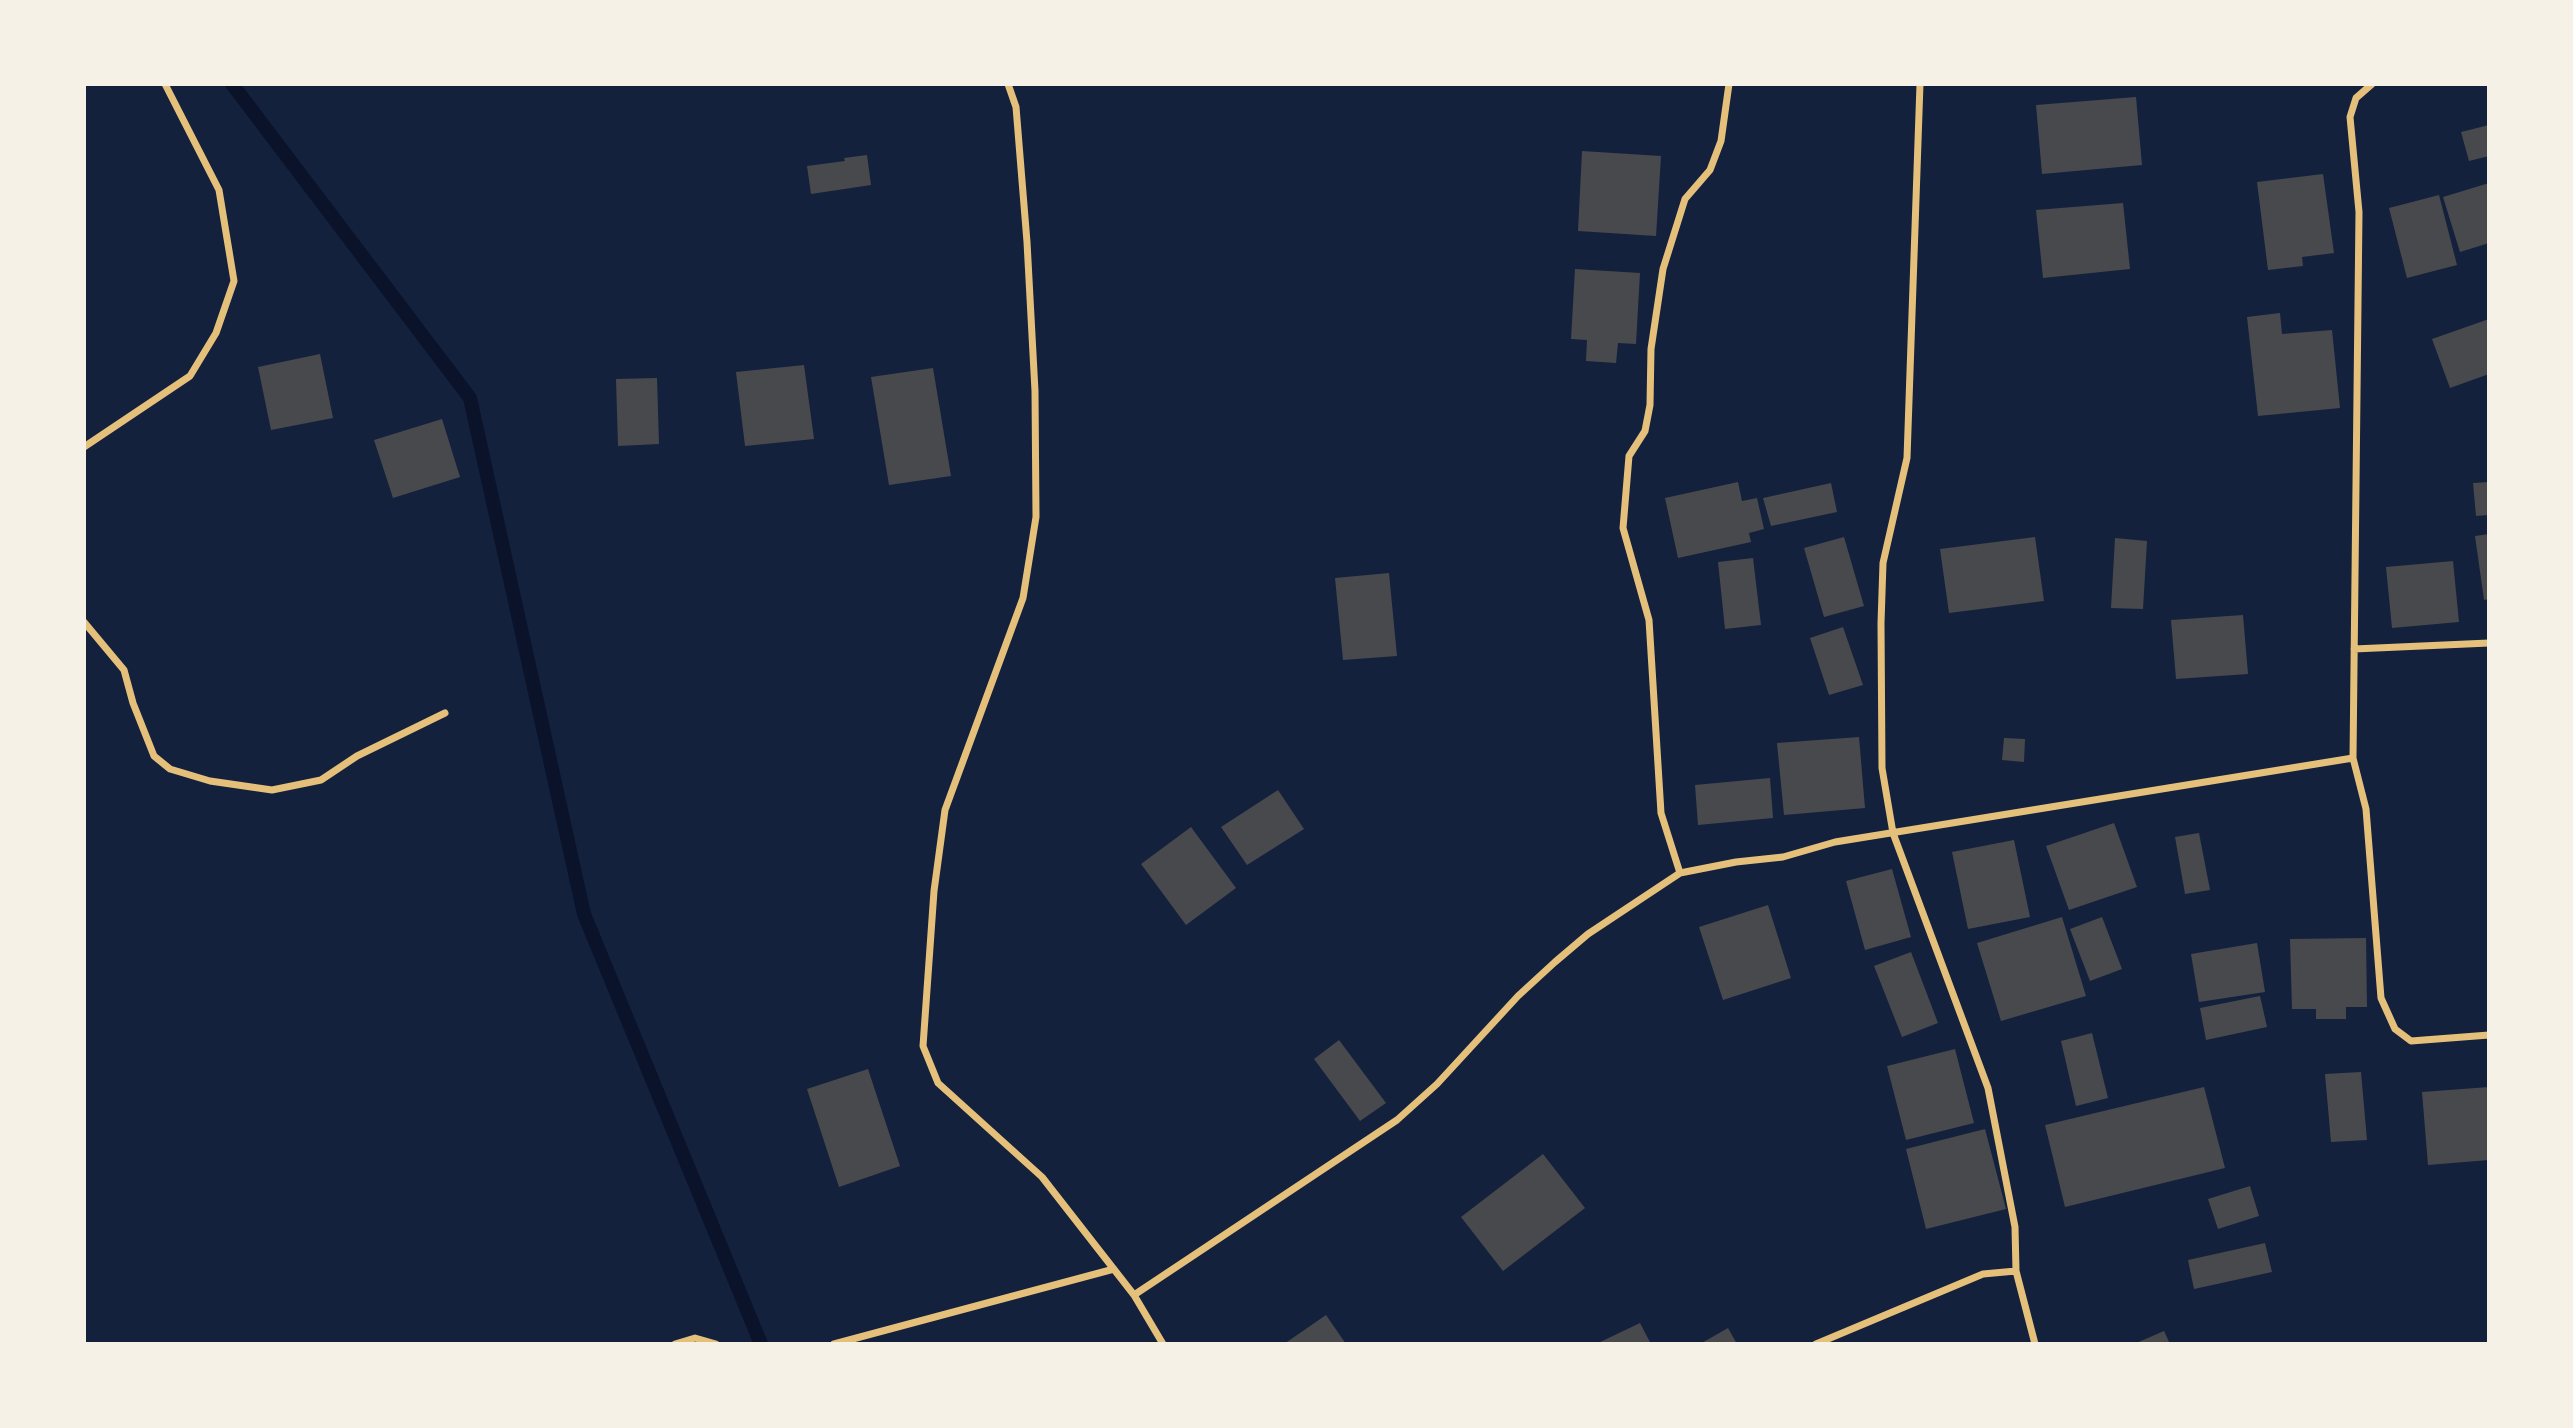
<!DOCTYPE html>
<html>
<head>
<meta charset="utf-8">
<style>
  body { margin:0 }
  #map { position:relative; width:2573px; height:1428px; overflow:hidden; background:#14213d; font-family:Raleway,sans-serif }
  canvas { display:block }
  .frame { position:absolute; inset:0; border:86px solid #f6f1e7; pointer-events:none }
</style>
</head>
<body>
<div id="map">
<canvas width="2573" height="1428"></canvas>
<div class="frame"></div>
</div>
<script>
const c = document.querySelector('canvas').getContext('2d');
c.lineJoin = 'round';
function toPath(rows) {
  const path = new Path2D();
  for (const r of rows) {
    path.moveTo(r[0], r[1]);
    for (let i = 2; i < r.length; i += 2) path.lineTo(r[i], r[i + 1]);
  }
  return path;
}
function stroke(path, color, width, dash) {
  c.strokeStyle = color;
  c.lineWidth = width;
  c.lineCap = dash ? 'butt' : 'round';
  c.setLineDash(dash || []);
  c.stroke(path);
}
function fill(path, color) {
  c.fillStyle = color;
  c.fill(path, 'evenodd');
}
const stream = toPath([
  [232,84,470,398,584,914,761,1344]
]);
const building = toPath([
  [2136,97,2142,165,2042,174,2036,105],
  [2489,125,2489,156,2469,161,2461,132],
  [1582,151,1661,156,1656,236,1578,231],
  [867,155,871,185,811,194,807,166,845,161,844,158],
  [2323,174,2334,253,2302,257,2303,266,2268,270,2257,182],
  [2489,183,2489,243,2460,252,2443,197],
  [2439,195,2457,265,2407,278,2389,208],
  [2123,203,2130,269,2043,278,2036,210],
  [1575,269,1640,273,1636,344,1618,343,1616,363,1586,361,1587,340,1571,339],
  [2280,313,2282,334,2332,330,2340,408,2258,416,2247,317],
  [2489,319,2489,374,2450,388,2432,339],
  [320,354,333,418,271,430,258,367],
  [804,365,814,439,745,446,736,372],
  [933,368,951,476,889,485,871,377],
  [657,378,659,444,618,446,616,379],
  [442,419,460,477,393,498,374,440],
  [1738,482,1742,501,1757,498,1764,529,1749,533,1751,542,1678,558,1665,498],
  [2489,482,2489,515,2476,516,2473,483],
  [1831,483,1837,512,1771,526,1763,498],
  [2489,534,2489,599,2484,600,2475,536],
  [1844,537,1864,606,1824,617,1804,548],
  [2035,537,2044,601,1949,613,1940,549],
  [2115,538,2147,541,2143,609,2111,608],
  [1753,558,1761,625,1725,629,1718,562],
  [2453,561,2459,622,2392,628,2386,567],
  [1389,573,1397,656,1343,660,1335,578],
  [2243,615,2248,674,2176,679,2171,620],
  [1843,627,1863,685,1829,695,1810,638],
  [1859,737,1865,808,1784,815,1777,743],
  [2004,738,2025,739,2024,762,2002,760],
  [1770,778,1773,818,1698,825,1695,785],
  [1278,790,1304,829,1247,865,1221,827],
  [2114,823,2137,887,2069,910,2046,846],
  [1191,827,1236,888,1186,925,1141,864],
  [2199,833,2210,890,2185,894,2175,837],
  [2014,840,2030,917,1968,929,1952,852],
  [1892,869,1911,937,1865,950,1846,881],
  [1768,905,1791,978,1723,1000,1699,927],
  [2062,917,2086,996,2001,1021,1977,943],
  [2102,917,2122,969,2090,981,2070,929],
  [2366,938,2367,1007,2346,1007,2346,1019,2316,1019,2316,1009,2292,1009,2290,939],
  [2257,943,2265,992,2199,1002,2191,954],
  [1911,952,1938,1023,1902,1037,1874,966],
  [2260,996,2267,1027,2206,1040,2200,1008],
  [2092,1033,2108,1098,2076,1106,2061,1041],
  [1339,1040,1386,1103,1360,1121,1314,1059],
  [1955,1049,1974,1123,1906,1140,1887,1066],
  [868,1069,900,1166,839,1187,807,1089],
  [2361,1072,2367,1140,2331,1142,2325,1074],
  [2204,1087,2225,1168,2065,1207,2045,1125],
  [2489,1087,2489,1160,2428,1165,2422,1092],
  [1985,1129,2006,1209,1926,1229,1906,1149],
  [1543,1154,1585,1208,1503,1271,1461,1217],
  [2250,1186,2259,1216,2218,1229,2208,1199],
  [2265,1243,2272,1272,2194,1289,2188,1260],
  [1326,1315,1346,1344,1284,1344],
  [1640,1323,1651,1344,1596,1344],
  [1728,1328,1737,1344,1700,1344],
  [2164,1331,2170,1344,2134,1344]
]);
const minor = toPath([
  [1008,84,1016,107,1027,242,1035,391,1036,517,1023,598,945,810,934,891,923,1046,938,1083,1042,1177,1134,1295,1163,1344],
  [1729,84,1721,141,1710,170,1685,199,1663,269,1651,349,1650,405,1645,431,1629,456,1623,528,1649,620,1661,813,1680,873,1736,862,1783,857,1835,842,2353,758,2366,809,2381,998,2395,1029,2411,1041,2489,1035],
  [84,447,190,376,216,333,234,281,219,190,165,84],
  [84,622,124,670,133,703,154,756,170,769,210,781,272,790,321,780,357,756,445,713],
  [2354,649,2489,643],
  [2353,758,2359,212,2350,117,2356,98,2372,84],
  [2016,1271,2035,1344],
  [1134,1295,1397,1120,1437,1084,1518,996,1555,962,1588,934,1680,873],
  [675,1344,695,1338,716,1344],
  [834,1344,1114,1269],
  [1816,1344,1983,1274,2016,1271,2015,1227,1988,1088,1893,833,1882,768,1881,623,1883,563,1907,458,1920,84]
]);
stroke(stream, '#0b132b', 14);
fill(building, '#48494c');
stroke(minor, '#e5c07b', 7);
</script>
</body>
</html>
